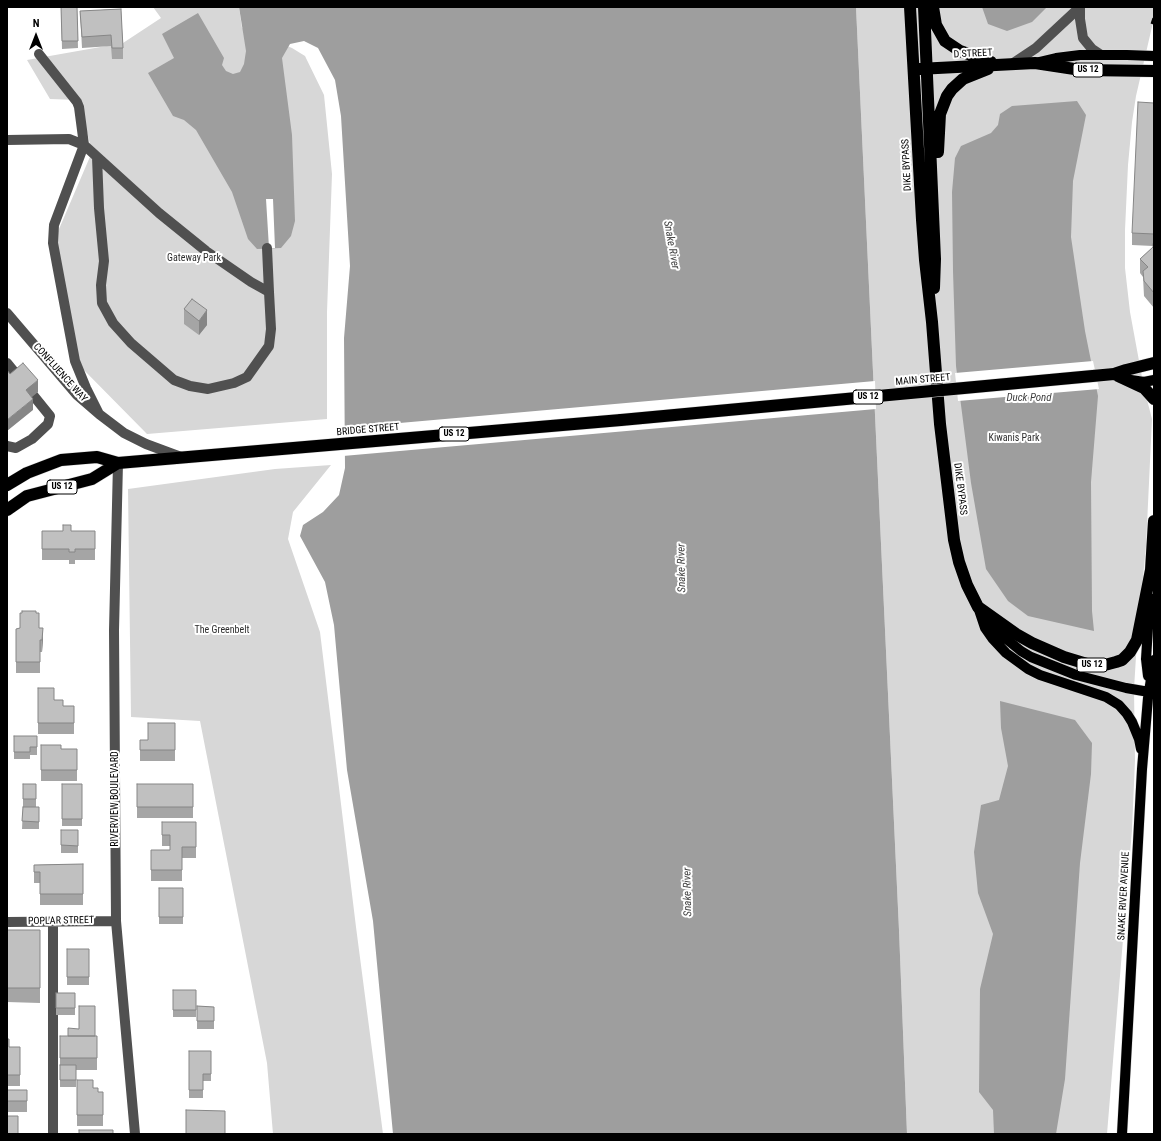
<!DOCTYPE html>
<html>
<head>
<meta charset="utf-8">
<style>
  body { margin:0 }
  #map { position:relative; width:1161px; height:1141px; overflow:hidden; background:#fff; font-family:"Roboto Condensed",sans-serif }
  canvas { display:block }
  .frame { position:absolute; inset:0; border:8px solid #000; pointer-events:none }
  .north { position:absolute; left:16px; top:16px; width:40px; height:40px; -webkit-text-stroke:3px #fff; paint-order:stroke; rotate:0deg; font-size:11px; font-weight:700; line-height:16px; text-align:center; color:#000 }
  .north::after { content:''; display:block; margin:auto; width:14px; height:18px; background:#000; clip-path:polygon(50% 0,100% 100%,50% 72%,0 100%) }
</style>
</head>
<body>
<div id="map">
<canvas width="1161" height="1141"></canvas>
<div class="frame"></div>
<div class="north">N</div>
</div>
<script>
const c = document.querySelector('canvas').getContext('2d');
c.lineJoin = 'round';
function fill(path, color) {
  c.fillStyle = color;
  c.fill(path, 'evenodd');
}
function toPath(rows) {
  const path = new Path2D();
  for (const r of rows) {
    path.moveTo(r[0], r[1]);
    for (let i = 2; i < r.length; i += 2) path.lineTo(r[i], r[i + 1]);
  }
  return path;
}
function stroke(path, color, width, dash) {
  c.strokeStyle = color;
  c.lineWidth = width;
  c.lineCap = dash ? 'butt' : 'round';
  c.setLineDash(dash || []);
  c.stroke(path);
}
function write(font, color, halo, rows, align = 'center') {
  c.font = font + ' "Roboto Condensed",sans-serif';
  c.lineWidth = 4;
  c.setLineDash([]);
  c.textBaseline = 'middle';
  c.strokeStyle = halo;
  c.fillStyle = color;
  for (const [text, x, y, turn = 0] of rows) {
    c.save();
    c.translate(x, y);
    c.rotate((+turn || 0) * Math.PI / 180);
    c.textAlign = isNaN(turn) ? turn : align;
    if (halo) c.strokeText(text, 0, 0);
    c.fillText(text, 0, 0);
    c.restore();
  }
}
const green = toPath([
  [153,7,239,7,242,28,292,48,305,56,324,95,332,174,327,312,327,419,147,434,75,361,53,243,92,152,79,100,50,99,27,60,123,43,161,18],
  [856,7,1154,7,1154,18,1136,96,1132,122,1128,165,1125,230,1125,268,1130,312,1144,388,1152,419,1146,546,1137,640,1134,689,1135,760,1132,830,1107,1134,907,1134,899,930],
  [331,465,293,512,288,539,320,632,356,927,383,1134,273,1134,267,1063,200,721,131,717,128,489,275,469]
]);
const water = toPath([
  [239,7,856,7,899,930,907,1134,393,1134,373,921,347,770,334,625,325,582,300,536,303,525,323,512,339,495,345,468,344,338,350,266,341,116,335,80,318,48,304,41,290,44,282,58,292,135,295,221,291,236,281,248,257,249,248,239,232,192,196,130,184,120,173,116,148,73,174,58,162,34,198,13,224,58,222,65,226,71,233,74,240,72,244,64,246,51],
  [982,7,1047,7,1032,22,1007,31,988,24],
  [1077,101,1086,115,1073,181,1071,237,1085,331,1098,396,1091,482,1092,611,1094,631,1028,616,1008,601,986,569,971,483,956,366,953,271,952,192,955,158,961,146,991,133,998,125,1000,114,1012,106],
  [1000,701,1075,720,1092,743,1091,774,1080,863,1065,1079,1056,1134,994,1134,993,1110,979,1092,980,989,993,934,978,893,974,852,981,805,999,800,1008,766,1001,728]
]);
const pier = toPath([
  [266,199,273,199,275,248,269,248],
  [1093,361,1099,389,958,401,955,373],
  [875,381,876,409,343,456,343,428]
]);
const minor = toPath([
  [1080,7,1080,19,1083,38,1092,49,1101,55],
  [39,54,77,102,79,107,84,145,54,225,53,243,75,361,86,388,99,414],
  [1012,64,1036,48,1080,7],
  [7,140,69,139,84,145,159,213,206,251,251,282,269,292,271,329,269,346,247,377,234,383,208,389,190,386,174,380,131,343,113,323,102,303,101,285,104,261,99,208,97,157],
  [267,248,269,292],
  [7,313,77,395,99,414,124,433,146,444,181,457],
  [7,363,50,416,48,424,32,439,16,448,7,446],
  [118,463,114,630,116,921,135,1134],
  [7,922,116,921],
  [53,1134,53,922]
]);
const major = toPath([
  [1039,62,1056,58,1080,55,1127,55,1154,56],
  [1131,380,1144,382,1154,380],
  [978,607,985,628,992,638,1006,653,1028,669,1040,675,1106,697,1119,705,1127,714,1132,722,1139,739,1141,749],
  [983,614,999,633,1021,651,1031,657,1076,675,1126,688,1149,692],
  [1148,676,1146,659,1150,598],
  [1122,1134,1142,769,1148,698,1154,660]
]);
const highway = toPath([
  [910,7,922,220,925,260,932,322,940,424,954,540,959,562,967,585,978,607,1016,634,1032,643,1064,657,1087,664,1101,666,1116,662,1122,660,1130,652,1137,640,1151,570,1154,521],
  [924,7,935,259,934,288],
  [933,7,936,25,945,41,960,51,991,62],
  [918,69,1035,63,1081,70,1154,71],
  [938,152,940,114,947,96,952,89,963,79,988,69],
  [1114,374,1144,388,1154,399],
  [1114,374,1126,370,1154,363],
  [7,485,27,473,61,460,97,457,118,463,621,420],
  [7,510,27,496,92,479,118,463]
]);
const rail = toPath([
  [1152,24,1154,18]
]);
const highwayBridge = toPath([
  [621,420,1114,374]
]);
const wall = toPath([
  [61,7,77,7,78,48,62,49],
  [121,9,123,48,123,59,112,59,111,46,82,48,80,11],
  [1154,103,1154,308,1144,296,1143,277,1140,273,1140,259,1153,247,1153,246,1132,245,1132,233],
  [184,309,207,325,199,335,184,324],
  [42,531,95,531,95,560,75,560,75,564,69,564,69,560,42,560],
  [39,628,43,639,42,652,40,652,40,673,16,673,16,629],
  [38,688,63,706,74,706,74,734,38,734],
  [175,723,175,761,140,761,140,740,148,740],
  [14,736,37,736,37,755,30,755,30,759,14,759],
  [41,745,61,749,77,749,77,781,41,781],
  [23,784,36,784,36,807,23,807],
  [62,784,82,784,82,826,62,826],
  [137,784,193,784,193,818,137,818],
  [23,807,39,807,39,829,22,829],
  [162,822,196,847,196,858,182,858,182,881,151,881,151,850,170,850,170,846,162,846],
  [61,830,78,830,78,853,61,853],
  [83,864,83,905,40,905,40,883,34,883,34,865],
  [159,888,183,888,183,924,159,924],
  [7,930,40,930,40,1003,7,1002],
  [67,949,89,949,89,985,67,985],
  [173,990,196,990,196,1017,173,1017],
  [56,993,75,993,75,1015,56,1015],
  [197,1006,214,1007,214,1029,197,1029],
  [60,1036,97,1036,97,1070,76,1070,76,1087,60,1087],
  [7,1039,9,1047,20,1047,20,1086,7,1086],
  [189,1051,211,1051,211,1081,203,1081,203,1098,189,1098],
  [77,1080,93,1088,98,1092,103,1092,103,1126,77,1126],
  [7,1090,27,1090,27,1112,7,1112]
]);
const shadedWall = toPath([
  [207,310,207,325,199,335,199,321],
  [38,380,38,392,26,402,26,390],
  [33,399,33,410,7,431,7,420],
  [43,628,43,639,42,652,42,640]
]);
const building = toPath([
  [61,7,77,7,78,41,62,41,61,7],
  [121,9,123,48,112,48,111,35,82,37,80,11,121,9],
  [1138,102,1154,103,1154,234,1132,233,1138,102],
  [1153,244,1154,244,1154,293,1144,281,1143,271,1148,267,1140,259,1153,247,1153,244],
  [192,299,207,310,199,321,184,309,192,299],
  [23,363,38,380,26,390,33,399,7,420,7,370,10,374,23,363],
  [63,525,71,525,71,531,95,531,95,549,75,549,75,552,69,552,69,549,42,549,42,531,63,531,63,525],
  [22,611,36,611,36,613,39,613,39,628,43,628,42,640,40,640,40,662,16,662,16,629,20,628,20,613,22,613,22,611],
  [38,688,54,688,54,700,63,700,63,706,74,706,74,723,38,723,38,688],
  [148,723,175,723,175,750,140,750,140,740,148,740,148,723],
  [14,736,37,736,37,747,30,747,30,752,14,752,14,736],
  [41,745,61,745,61,749,77,749,77,770,41,770,41,745],
  [23,784,36,784,36,799,23,799,23,784],
  [62,784,82,784,82,819,62,819,62,784],
  [137,784,193,784,193,807,137,807,137,784],
  [23,807,39,807,39,822,22,821,23,807],
  [162,822,196,822,196,847,182,847,182,870,151,870,151,850,170,850,170,835,162,835,162,822],
  [61,830,78,830,78,846,61,845,61,830],
  [83,864,83,894,40,894,40,872,34,872,34,865,83,864],
  [159,888,183,888,183,917,159,917,159,888],
  [7,930,40,930,40,988,7,988,7,930],
  [67,949,89,949,89,977,67,977,67,949],
  [173,990,196,990,196,1010,173,1010,173,990],
  [56,993,75,993,75,1008,56,1008,56,993],
  [79,1006,95,1006,95,1036,68,1036,68,1028,79,1029,79,1006],
  [197,1006,214,1007,214,1021,197,1021,197,1006],
  [60,1036,97,1036,97,1058,60,1058,60,1036],
  [7,1039,9,1039,9,1047,20,1047,20,1075,7,1075,7,1039],
  [189,1051,211,1051,211,1074,203,1074,203,1090,189,1090,189,1051],
  [60,1065,76,1065,76,1080,60,1080,60,1065],
  [77,1080,93,1080,93,1088,98,1088,98,1092,103,1092,103,1115,77,1115,77,1080],
  [7,1090,27,1090,27,1101,7,1101,7,1090],
  [186,1110,225,1111,225,1134,186,1134,186,1110],
  [7,1116,18,1116,18,1134,7,1134,7,1116],
  [79,1130,113,1130,113,1134,79,1134,79,1130]
]);
const shields = [
  [1088,70,30],
  [868,397,30],
  [454,434,30],
  [62,487,30],
  [1092,665,30]
];
const shieldNames = [
  ["US 12",1088,70],
  ["US 12",868,397],
  ["US 12",454,434],
  ["US 12",62,487],
  ["US 12",1092,665]
];
const streetNames = [
  ["D STREET",973,54,-3],
  ["DIKE BYPASS",907,165,-93],
  ["CONFLUENCE WAY",60,373,48],
  ["MAIN STREET",923,380,-5],
  ["BRIDGE STREET",368,430,-5],
  ["DIKE BYPASS",960,489,83],
  ["RIVERVIEW BOULEVARD",115,799,-90],
  ["SNAKE RIVER AVENUE",1124,896,-87],
  ["POPLAR STREET",61,921,-1]
];
const parkNames = [
  ["Gateway Park",194,258],
  ["Kiwanis Park",1014,438],
  ["The Greenbelt",222,630]
];
const waterNames = [
  ["Snake River",671,245,80],
  ["Duck Pond",1029,398],
  ["Snake River",682,568,-91],
  ["Snake River",688,892,-91]
];
fill(green, '#d7d7d7');
fill(water, '#9e9e9e');
fill(pier, '#fff');
stroke(major, '#dbdbdb', 11);
stroke(highway, '#dbdbdb', 13);
stroke(minor, '#505050', 10);
stroke(major, '#000', 10);
stroke(highway, '#000', 12);
stroke(rail, '#000', 3, [6, 2, 1, 2]);
stroke(highwayBridge, '#dbdbdb', 13, []);
stroke(highwayBridge, '#000', 12);
fill(wall, '#a5a5a5');
fill(shadedWall, '#868686');
fill(building, '#c0c0c0');
stroke(building, '#868686', 1);
for (const [x, y, w] of shields) {
  const box = new Path2D();
  box.roundRect(x - w / 2, y - 7, w, 14, 3);
  c.fillStyle = '#fff';
  c.fill(box);
  stroke(box, '#000', 1);
}
write('bold 9px', '#000', null, shieldNames);
write('10px', '#000', '#fff', streetNames);
write('10px', '#2e2e2e', '#fff', parkNames);
write('italic 11px', '#3f3f3f', '#fff', waterNames);
</script>
</body>
</html>
